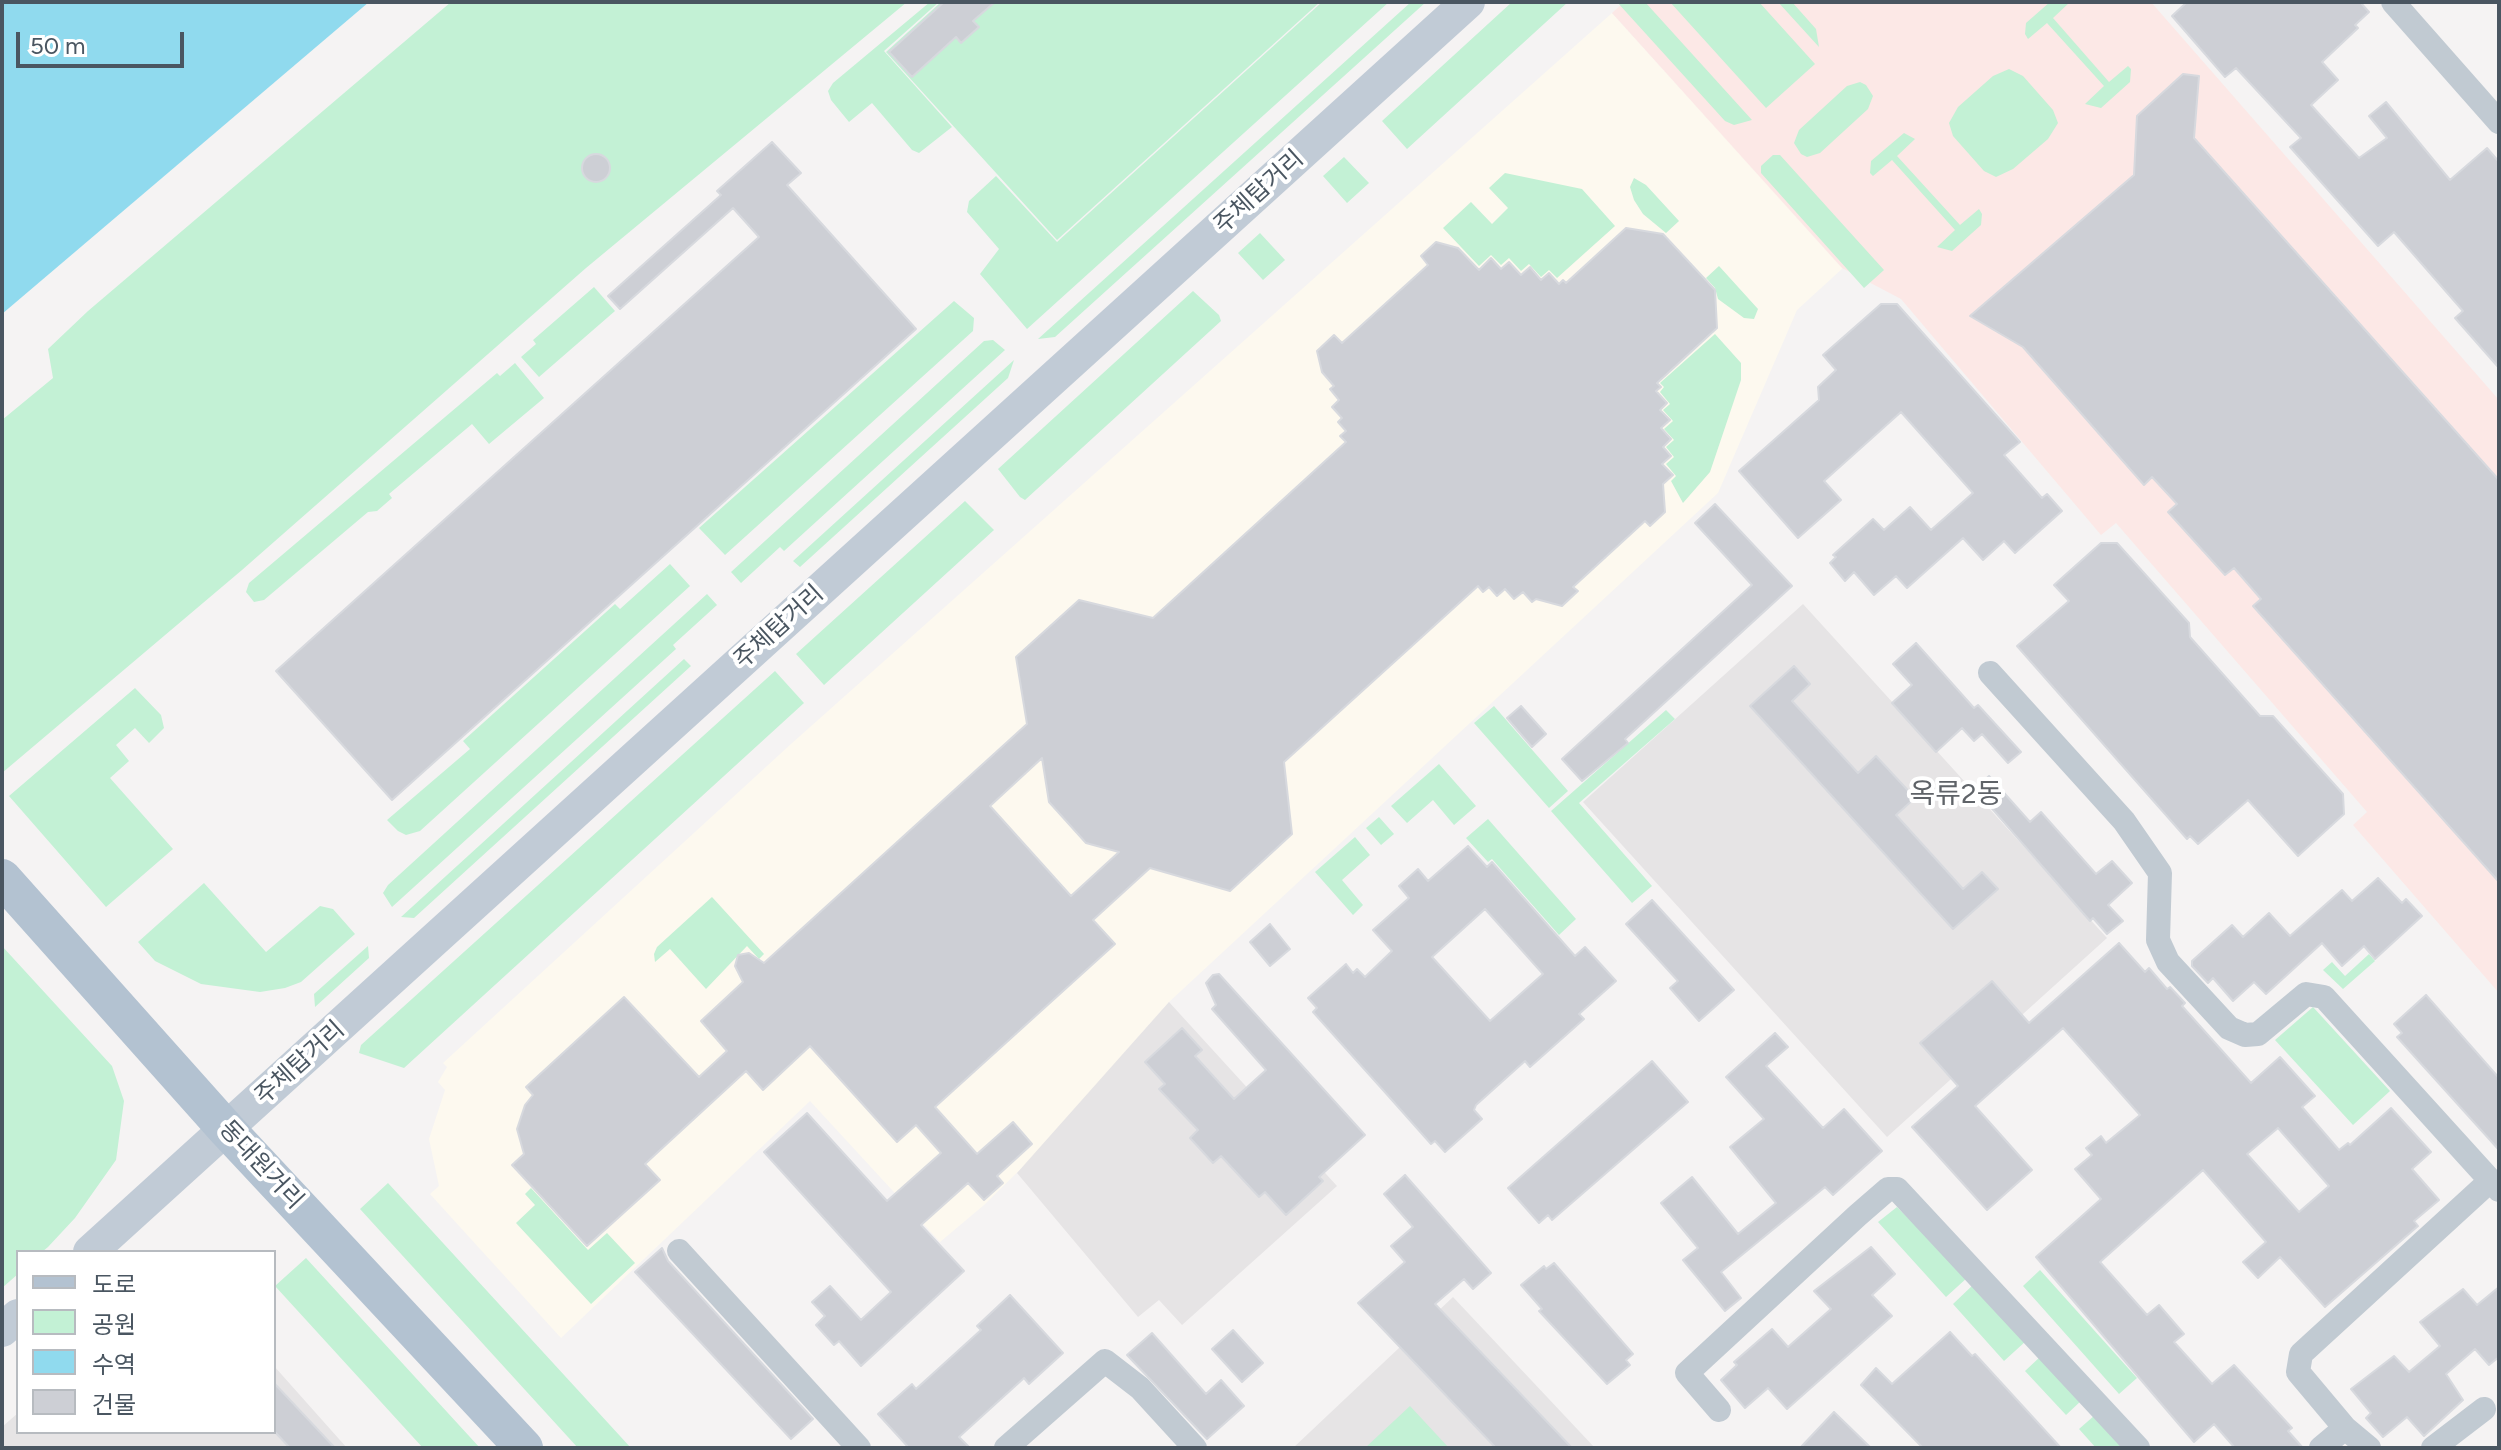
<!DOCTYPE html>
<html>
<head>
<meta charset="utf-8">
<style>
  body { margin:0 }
  #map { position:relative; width:2501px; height:1450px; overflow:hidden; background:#f5f3f3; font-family:Figtree,"Noto Sans KR",sans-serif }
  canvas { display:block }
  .frame { position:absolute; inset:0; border:4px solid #4a5661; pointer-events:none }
  .legend { position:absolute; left:16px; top:1250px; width:260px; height:184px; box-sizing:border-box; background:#fff; border:2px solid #b7bbc0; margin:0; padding:10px 14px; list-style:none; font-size:24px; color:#4a5661 }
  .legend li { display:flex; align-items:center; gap:16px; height:40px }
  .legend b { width:40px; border:2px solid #b7bbc0 }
  .scale { position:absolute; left:16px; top:32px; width:168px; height:36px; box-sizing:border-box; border:4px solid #4a5661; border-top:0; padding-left:10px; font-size:24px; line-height:28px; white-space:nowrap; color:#4a5661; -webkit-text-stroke:6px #fff; paint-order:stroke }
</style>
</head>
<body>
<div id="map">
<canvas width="2501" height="1450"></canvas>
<div class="frame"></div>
<ul class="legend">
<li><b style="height:10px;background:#b3c2d1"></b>도로</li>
<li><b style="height:22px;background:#c3f1d5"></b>공원</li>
<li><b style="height:22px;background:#90daee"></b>수역</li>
<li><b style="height:22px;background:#cdcfd5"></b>건물</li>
</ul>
<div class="scale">50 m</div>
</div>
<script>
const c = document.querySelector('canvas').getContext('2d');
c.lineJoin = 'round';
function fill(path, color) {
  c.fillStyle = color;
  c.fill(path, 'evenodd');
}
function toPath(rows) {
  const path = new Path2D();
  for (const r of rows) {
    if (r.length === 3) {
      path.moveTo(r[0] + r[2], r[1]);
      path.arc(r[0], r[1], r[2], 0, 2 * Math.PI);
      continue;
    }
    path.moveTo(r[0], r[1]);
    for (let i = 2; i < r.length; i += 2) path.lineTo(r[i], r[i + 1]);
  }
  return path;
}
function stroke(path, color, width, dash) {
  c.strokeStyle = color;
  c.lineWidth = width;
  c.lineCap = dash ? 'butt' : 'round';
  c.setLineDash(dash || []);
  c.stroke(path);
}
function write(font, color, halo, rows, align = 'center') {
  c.font = font + ' Figtree,"Noto Sans KR",sans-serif';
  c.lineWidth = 8;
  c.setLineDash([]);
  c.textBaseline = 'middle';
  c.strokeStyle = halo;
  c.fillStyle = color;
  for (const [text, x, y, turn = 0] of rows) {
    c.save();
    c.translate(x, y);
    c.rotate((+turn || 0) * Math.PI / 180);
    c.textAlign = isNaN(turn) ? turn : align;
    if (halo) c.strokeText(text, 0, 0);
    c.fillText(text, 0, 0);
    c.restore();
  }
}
const commercial = toPath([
  [1612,13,1843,268,1797,310,1718,493,1169,1002,1039,1151,984,1205,940,1242,810,1101,561,1338,430,1194,439,1186,429,1139,445,1090,438,1082,447,1067,443,1063,791,744]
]);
const education = toPath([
  [1803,604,2107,938,1887,1137,1583,802],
  [1169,1002,1337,1186,1182,1325,1159,1300,1138,1317,1017,1173],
  [1453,1297,1595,1448,1293,1448],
  [274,1366,347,1448,2,1448,2,1427,18,1413,18,1432,274,1432]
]);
const medical = toPath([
  [1624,2,2151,2,2499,400,2499,993,2353,825,2367,812,2116,523,2101,535,1901,299,1842,268,1612,13]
]);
const green = toPath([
  [451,2,907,2,586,268,242,570,2,773,2,420,53,378,48,349,88,311],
  [930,2,939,2,884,51,952,127,919,153,912,150,872,103,849,122,831,100,828,91,833,83],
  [941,2,1320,2,1057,240,886,52],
  [1322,2,1389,2,1027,329,980,274,999,249,967,212,969,201,996,176,1057,242],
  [1411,2,1426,2,1055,337,1038,339],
  [1512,2,1568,2,1407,149,1382,121],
  [1617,2,1645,2,1752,120,1734,125,1725,121],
  [1670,2,1759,2,1815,64,1766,108],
  [1778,2,1792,2,1816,29,1819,47],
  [2050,2,2070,2,2053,18,2109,82,2128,66,2131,69,2130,82,2101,108,2085,104,2104,86,2047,23,2028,39,2025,34,2026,23],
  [2009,69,2023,76,2053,110,2058,123,2048,139,2013,169,1996,177,1984,171,1953,136,1949,123,1958,107,1993,76],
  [1860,82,1866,85,1873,96,1868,109,1820,153,1807,157,1801,154,1794,143,1799,130,1847,86],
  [1904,133,1915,139,1897,156,1960,225,1979,209,1982,214,1981,225,1952,251,1937,247,1955,230,1892,160,1873,176,1870,173,1871,161],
  [1773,155,1780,155,1884,270,1864,288,1761,173,1761,166],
  [1344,157,1369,183,1347,203,1323,176],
  [1505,173,1582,189,1615,226,1557,278,1549,270,1541,277,1529,264,1521,271,1509,258,1501,265,1491,255,1479,266,1443,228,1471,202,1492,224,1508,208,1489,188],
  [1634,178,1646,185,1679,221,1666,233,1643,214,1634,200,1630,187],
  [1260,233,1285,260,1263,280,1238,253],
  [1719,266,1758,309,1754,319,1744,318,1718,299,1715,288,1706,278],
  [594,287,615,311,539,377,521,357,536,344,533,340],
  [1193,291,1219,315,1221,321,1025,500,1020,497,998,469],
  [954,301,974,318,973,331,725,555,699,528],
  [1715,334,1741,363,1741,380,1710,472,1683,503,1671,481,1676,476,1666,464,1674,457,1666,447,1674,440,1664,429,1673,421,1663,410,1670,404,1660,392,1664,387,1660,383],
  [993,340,1005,350,784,551,780,547,741,583,731,572,984,341],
  [1014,360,1008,378,800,567,793,561],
  [515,363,544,398,489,444,472,424,389,494,392,498,377,511,368,512,264,600,254,602,246,592,249,583,497,373,500,376],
  [965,501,994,530,824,685,796,654],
  [670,564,690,586,420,831,406,835,398,831,387,820,470,749,463,741,615,604,620,609],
  [707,594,717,605,673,645,676,649,392,907,383,893,388,885],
  [684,659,691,666,414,918,401,917],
  [775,671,804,703,404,1068,359,1053,361,1045],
  [135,688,161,715,164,728,149,743,135,728,116,745,129,761,110,778,173,849,106,907,9,796],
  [1494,706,1568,791,1549,808,1474,723],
  [1666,710,1675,719,1579,803,1652,886,1632,903,1551,811],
  [1439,764,1476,806,1454,825,1433,800,1407,823,1391,806],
  [1379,817,1394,834,1381,845,1366,828],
  [1488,819,1576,919,1559,935,1492,859,1488,862,1466,838],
  [1355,837,1370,855,1342,880,1363,905,1353,915,1315,872],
  [204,883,266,952,320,906,333,909,355,934,301,982,285,988,260,992,201,984,155,961,138,942],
  [712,897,764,954,759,959,747,946,706,989,670,949,655,962,654,954,657,947],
  [2,946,112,1066,124,1101,116,1160,75,1218,48,1247,42,1252,18,1252,18,1274,2,1288],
  [368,946,369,958,315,1007,314,994],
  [2369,954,2375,961,2343,989,2323,970,2332,962,2345,976],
  [2313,1007,2390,1091,2353,1125,2275,1040],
  [388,1183,631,1448,578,1448,360,1209],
  [531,1188,588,1250,607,1233,635,1263,591,1304,516,1223,535,1205,525,1194],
  [1897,1207,1968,1277,1946,1297,1878,1222],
  [306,1258,480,1448,423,1448,275,1286],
  [2040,1270,2137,1378,2119,1394,2023,1286],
  [1974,1284,2026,1341,2004,1361,1953,1304],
  [2041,1356,2082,1400,2066,1415,2025,1371],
  [1410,1406,1449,1448,1365,1448],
  [2095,1415,2126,1448,2096,1448,2079,1429]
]);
const water = toPath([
  [2,2,369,2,2,314]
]);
const building = toPath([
  [944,2,995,2,973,21,979,27,961,43,956,37,912,77,889,52,944,2],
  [2187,2,2360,2,2369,12,2355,25,2358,28,2322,62,2338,80,2311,105,2359,158,2387,138,2369,116,2386,102,2450,180,2487,148,2499,162,2499,368,2455,318,2463,311,2394,232,2378,246,2290,147,2301,138,2236,68,2225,77,2172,16,2187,2],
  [2183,74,2199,76,2194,138,2499,480,2499,882,2253,606,2261,599,2234,568,2225,575,2168,512,2177,504,2152,477,2144,485,2023,347,1970,316,2134,175,2137,116,2183,74],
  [772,142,801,173,787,185,916,329,392,800,276,671,759,237,733,208,620,309,608,296,721,195,717,191,772,142],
  [596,168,14],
  [1626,228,1663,234,1715,290,1717,328,1657,383,1661,387,1656,391,1667,403,1660,410,1670,420,1661,428,1671,439,1663,447,1671,456,1662,464,1673,475,1663,484,1665,512,1650,526,1645,521,1573,587,1578,591,1562,606,1536,599,1532,602,1523,592,1514,599,1505,589,1497,596,1489,587,1483,592,1478,586,1284,762,1292,834,1230,891,1150,868,1093,920,1115,944,935,1107,977,1154,1013,1122,1032,1144,997,1176,1003,1183,984,1200,968,1183,921,1225,964,1271,861,1366,839,1341,834,1345,816,1325,825,1316,812,1302,830,1286,861,1320,891,1292,764,1152,807,1113,887,1201,941,1153,916,1125,897,1142,810,1046,763,1090,746,1071,645,1164,660,1180,587,1246,512,1165,524,1154,517,1129,525,1105,533,1095,526,1087,624,997,699,1077,727,1051,701,1021,743,982,735,966,738,955,749,953,764,963,1027,724,1016,657,1079,600,1153,618,1346,442,1340,436,1346,431,1338,422,1342,418,1332,407,1339,400,1330,389,1334,386,1322,372,1317,351,1334,335,1342,343,1428,265,1421,256,1436,242,1458,248,1479,270,1491,258,1501,269,1509,262,1521,275,1530,267,1541,280,1549,273,1559,284,1563,280,1566,283,1626,228],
  [1042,758,1049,802,1086,843,1119,852,1071,896,990,806,1042,758],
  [1881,304,1897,304,2020,442,2004,455,2042,498,2047,494,2062,511,2015,553,2004,541,1983,560,1963,538,1907,588,1896,576,1874,595,1854,572,1845,581,1830,563,1836,557,1833,555,1873,519,1884,530,1910,507,1931,530,1973,493,1901,412,1824,481,1841,500,1798,538,1739,471,1819,400,1818,387,1836,370,1823,355,1881,304],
  [1715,504,1792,586,1625,739,1628,743,1582,781,1562,759,1752,585,1695,523,1715,504],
  [2101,543,2117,543,2189,623,2190,637,2260,716,2273,716,2343,794,2344,814,2298,856,2248,800,2198,844,2190,836,2187,839,2017,646,2069,601,2054,585,2101,543],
  [1916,643,1974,708,1978,705,2021,752,2008,763,1982,734,1974,741,1962,728,1936,752,1892,703,1912,685,1893,664,1916,643],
  [1794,666,1810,684,1792,701,1858,773,1876,756,1915,798,1896,815,1963,889,1982,872,1998,889,1953,929,1750,706,1794,666],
  [1521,706,1546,734,1532,747,1507,718,1521,706],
  [1989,776,2030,822,2041,812,2096,874,2112,861,2132,883,2108,905,2123,921,2107,934,2093,918,2090,921,1975,789,1989,776],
  [1468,846,1487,867,1492,862,1575,956,1585,947,1616,981,1579,1014,1584,1019,1530,1067,1525,1061,1476,1105,1474,1110,1482,1119,1445,1152,1435,1141,1431,1144,1383,1090,1313,1012,1317,1008,1308,998,1346,964,1353,973,1357,969,1365,977,1392,951,1373,930,1409,898,1399,886,1418,869,1428,881,1468,846],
  [1485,909,1543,974,1490,1021,1432,957,1485,909],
  [2378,878,2402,903,2406,899,2422,916,2375,959,2364,946,2342,966,2322,943,2266,994,2254,982,2233,1001,2213,978,2208,983,2192,966,2192,961,2232,925,2243,937,2269,913,2290,936,2342,890,2352,901,2378,878],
  [1652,900,1734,990,1699,1021,1670,988,1678,981,1626,924,1652,900],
  [1270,924,1290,949,1270,966,1250,942,1270,924],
  [2119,943,2145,972,2149,968,2167,989,2170,987,2185,1003,2182,1006,2251,1083,2280,1057,2315,1096,2302,1107,2339,1150,2348,1143,2350,1145,2391,1108,2431,1152,2412,1169,2439,1200,2414,1221,2418,1226,2325,1307,2280,1257,2258,1278,2243,1262,2266,1242,2203,1170,2100,1262,2147,1315,2159,1305,2184,1334,2174,1342,2212,1384,2234,1365,2292,1428,2288,1431,2303,1448,2235,1448,2214,1424,2194,1442,2036,1257,2101,1199,2075,1169,2092,1155,2086,1148,2101,1136,2106,1143,2140,1115,2063,1028,1975,1106,2032,1170,1987,1210,1912,1127,1958,1086,1920,1043,1992,981,2029,1023,2119,943],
  [2278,1128,2329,1186,2299,1212,2247,1154,2278,1128],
  [1219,974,1365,1135,1319,1177,1323,1181,1286,1215,1265,1192,1259,1197,1221,1156,1213,1163,1190,1138,1198,1130,1159,1089,1165,1084,1145,1062,1182,1028,1202,1050,1195,1056,1234,1099,1266,1070,1212,1009,1216,1005,1206,983,1213,975,1219,974],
  [2426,995,2499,1078,2499,1150,2397,1037,2402,1033,2394,1024,2426,995],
  [1775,1033,1788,1047,1766,1066,1823,1128,1844,1109,1882,1151,1833,1195,1825,1187,1721,1272,1741,1298,1725,1311,1683,1260,1698,1248,1661,1203,1692,1177,1738,1234,1776,1203,1730,1147,1764,1119,1726,1077,1775,1033],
  [1652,1061,1688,1102,1552,1220,1548,1215,1539,1223,1508,1188,1652,1061],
  [1405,1175,1491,1273,1473,1289,1464,1279,1435,1304,1572,1448,1496,1448,1358,1303,1405,1262,1391,1246,1413,1227,1384,1194,1405,1175],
  [1871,1247,1895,1274,1872,1295,1892,1316,1787,1409,1768,1388,1745,1408,1721,1380,1737,1365,1734,1362,1772,1329,1788,1347,1831,1309,1814,1291,1871,1247],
  [662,1248,668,1261,813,1419,791,1439,635,1272,662,1248],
  [1554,1263,1633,1354,1626,1360,1630,1365,1607,1384,1539,1311,1542,1309,1521,1285,1544,1266,1546,1269,1554,1263],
  [2499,1287,2499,1357,2489,1365,2475,1349,2446,1374,2463,1400,2424,1436,2407,1417,2383,1437,2366,1418,2371,1413,2351,1389,2394,1356,2409,1372,2440,1346,2420,1322,2463,1289,2477,1305,2499,1287],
  [1010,1295,1063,1353,1029,1384,1024,1378,959,1437,970,1448,909,1448,878,1414,912,1384,916,1389,981,1330,977,1326,1010,1295],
  [1233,1330,1263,1363,1242,1382,1212,1349,1233,1330],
  [1950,1332,1972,1356,1975,1354,2061,1448,1923,1448,1861,1385,1876,1368,1892,1384,1950,1332],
  [1152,1333,1206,1394,1221,1380,1244,1406,1207,1439,1127,1355,1152,1333],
  [274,1383,335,1448,290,1448,274,1431,274,1383],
  [1834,1412,1871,1448,1800,1448,1834,1412]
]);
const minor = toPath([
  [2393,2,2499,122],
  [1990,673,2124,821,2160,873,2158,940,2168,962,2229,1028,2245,1035,2258,1034,2306,994,2324,997,2499,1190],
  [679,1251,859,1448],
  [1719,1410,1687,1373,1858,1215,1888,1189,1897,1189,2138,1448],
  [2345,1428,2369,1448],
  [1006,1448,1105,1361,1140,1388,1195,1448],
  [2321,1448,2345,1428,2298,1372,2301,1354,2490,1181],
  [2433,1448,2484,1409]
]);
const secondary = toPath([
  [90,1252,1468,2],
  [2,1330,18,1316]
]);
const primary = toPath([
  [2,878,227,1130,524,1448]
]);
const streetNames = [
  ["주체탑거리",1259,192,-42],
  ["주체탑거리",779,627,-42],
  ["주체탑거리",300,1063,-42],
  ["동대원거리",261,1165,47]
];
const quarterNames = [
  ["옥류2동",1956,795]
];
fill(commercial, '#fdf9ef');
fill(education, '#e6e4e5');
fill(medical, '#fce8e6');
fill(green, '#c3f1d5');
fill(water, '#90daee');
fill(building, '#cdcfd5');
stroke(building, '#d7d9de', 2);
stroke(minor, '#c1cad2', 24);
stroke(secondary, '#c1cbd6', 34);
stroke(primary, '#b3c2d1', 38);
write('24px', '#4a5661', '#fff', streetNames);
write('28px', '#5f6368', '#fff', quarterNames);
</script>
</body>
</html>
